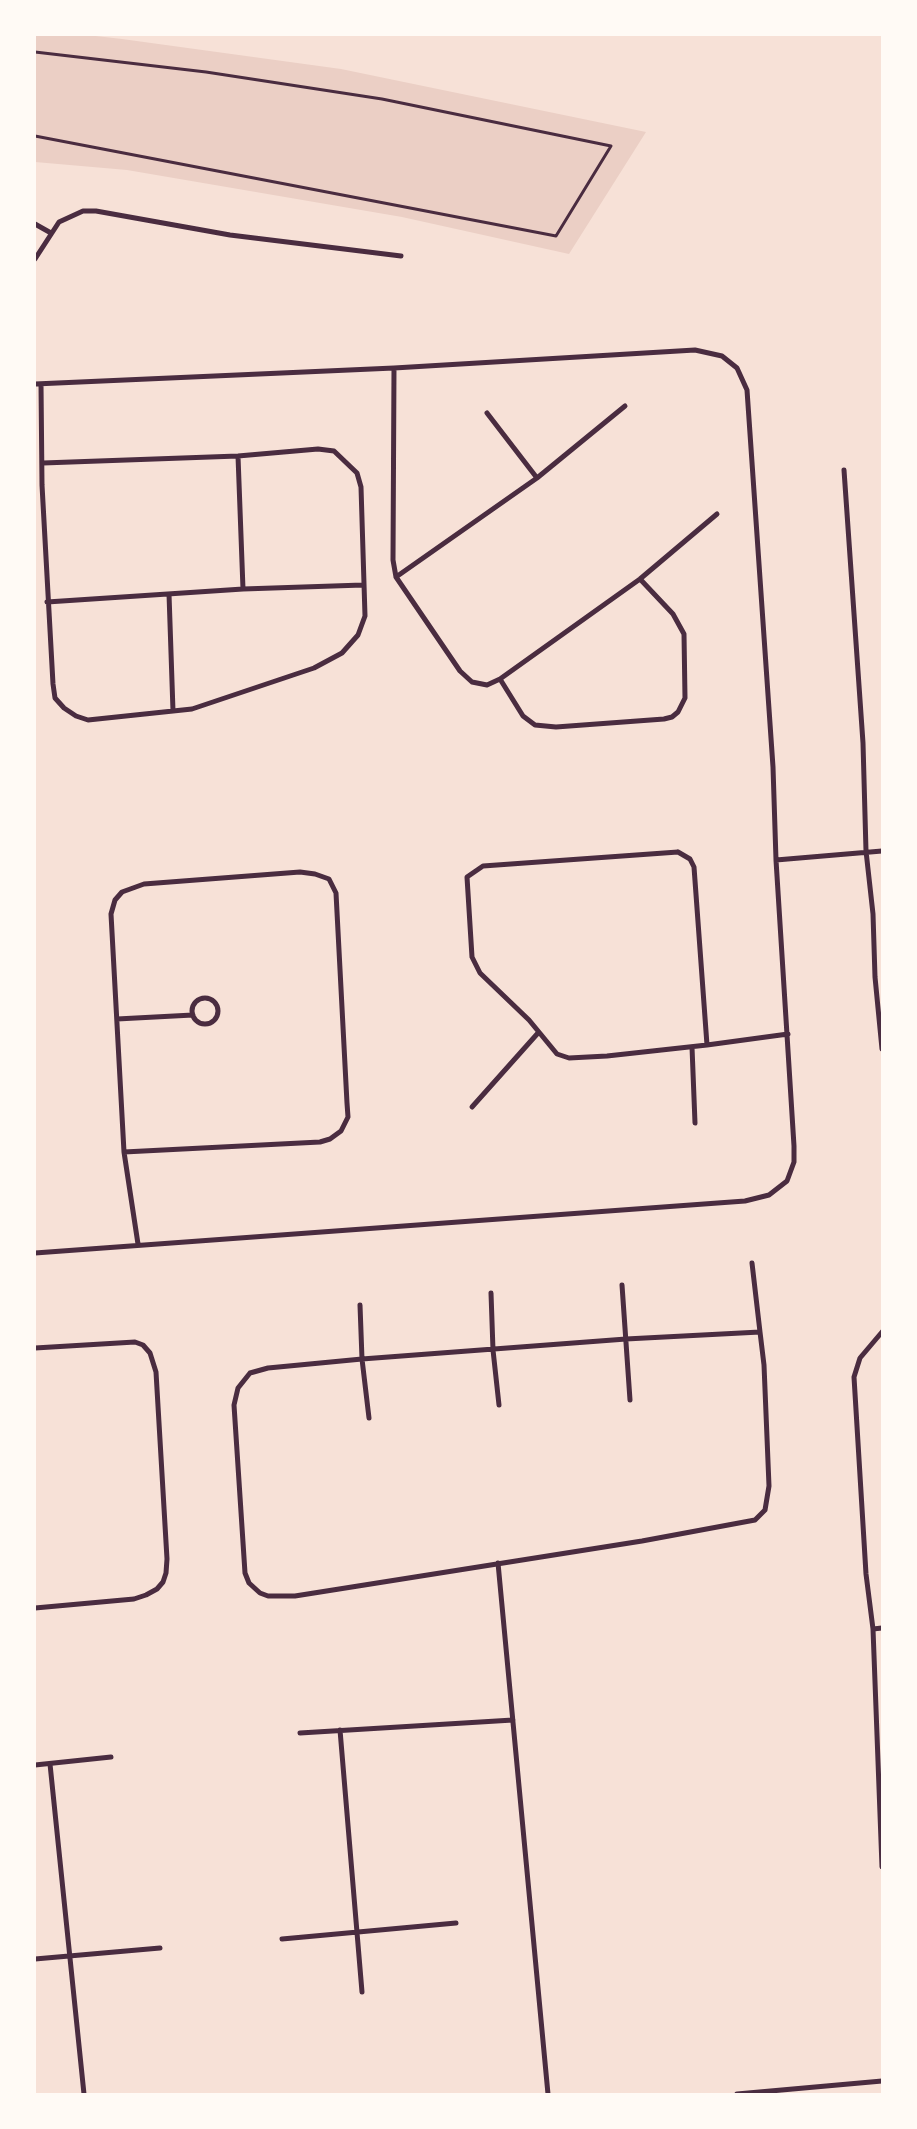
<!DOCTYPE html>
<html>
<head>
<meta charset="utf-8">
<style>
  body { margin:0 }
  #map { position:relative; width:917px; height:2129px; overflow:hidden; background:#f7e1d7; font-family:"Space Grotesk",sans-serif }
  canvas { display:block }
  .frame { position:absolute; inset:0; border:36px solid #fffaf5; pointer-events:none }
</style>
</head>
<body>
<div id="map">
<canvas width="917" height="2129"></canvas>
<div class="frame"></div>
</div>
<script>
const c = document.querySelector('canvas').getContext('2d');
c.lineJoin = 'round';
function fill(path, color) {
  c.fillStyle = color;
  c.fill(path, 'evenodd');
}
function toPath(rows) {
  const path = new Path2D();
  for (const r of rows) {
    if (r.length === 3) {
      path.moveTo(r[0] + r[2], r[1]);
      path.arc(r[0], r[1], r[2], 0, 2 * Math.PI);
      continue;
    }
    path.moveTo(r[0], r[1]);
    for (let i = 2; i < r.length; i += 2) path.lineTo(r[i], r[i + 1]);
  }
  return path;
}
function stroke(path, color, width, dash) {
  c.strokeStyle = color;
  c.lineWidth = width;
  c.lineCap = dash ? 'butt' : 'round';
  c.setLineDash(dash || []);
  c.stroke(path);
}
const green = toPath([
  [35,35,87,35,122,39,341,69,646,132,569,254,402,217,127,170,35,162]
]);
const path = toPath([
  [35,52,206,72,382,99,611,146,556,236,35,136]
]);
const minor = toPath([
  [35,224,51,233],
  [35,259,59,222,83,211,96,211,230,235,401,256],
  [394,368,393,560,396,577,460,671,472,682,487,685,500,679,640,579,717,514],
  [35,384,394,368,695,350,722,356,737,368,747,390,773,767,776,860,794,1146,794,1162,787,1181,769,1195,745,1201,35,1253],
  [41,384,42,485,53,684,55,698,64,708,76,716,88,720,192,709,314,668,342,653,358,635,365,616,361,487,357,473,334,451,318,449,238,456,43,463],
  [487,413,537,478],
  [238,456,243,589],
  [844,470,863,743,866,851,873,914,875,977,882,1049],
  [396,577,537,478,625,406],
  [169,594,173,711],
  [47,602,243,589,363,585],
  [500,679,523,716,535,725,556,727,664,719,672,717,678,712,685,698,684,634,673,614,640,579],
  [678,852,690,859,694,867,707,1045,607,1056,569,1058,557,1054,529,1020,480,973,472,957,467,877,483,866,678,852],
  [776,860,882,851],
  [205,1011,13],
  [117,1019,193,1015],
  [707,1045,788,1034],
  [692,1047,695,1123],
  [472,1107,538,1033],
  [124,1152,320,1142,330,1139,341,1131,348,1117,347,1103,336,893,329,879,315,874,300,872,144,884,122,892,115,900,111,914,124,1152,138,1244],
  [752,1263,760,1332,764,1365,769,1486,765,1510,755,1520,642,1541,295,1596,268,1596,260,1593,249,1583,245,1573,234,1405,238,1388,250,1373,268,1368,362,1359,626,1339,760,1332],
  [622,1285,630,1400],
  [491,1293,493,1350,499,1405],
  [360,1305,362,1359,369,1418],
  [882,1332,860,1358,854,1377,866,1574,873,1629,882,1867],
  [35,1348,135,1342,143,1345,150,1353,156,1372,167,1559,166,1573,163,1582,157,1589,146,1595,134,1599,35,1608],
  [498,1563,548,2094],
  [873,1629,882,1628],
  [340,1730,362,1992],
  [300,1733,513,1720],
  [50,1764,84,2094],
  [35,1765,111,1757],
  [282,1939,456,1923],
  [35,1959,160,1948],
  [737,2094,882,2081]
]);
fill(green, '#ebcfc5');
stroke(path, '#4a2c40', 3);
stroke(minor, '#4a2c40', 5);
</script>
</body>
</html>
